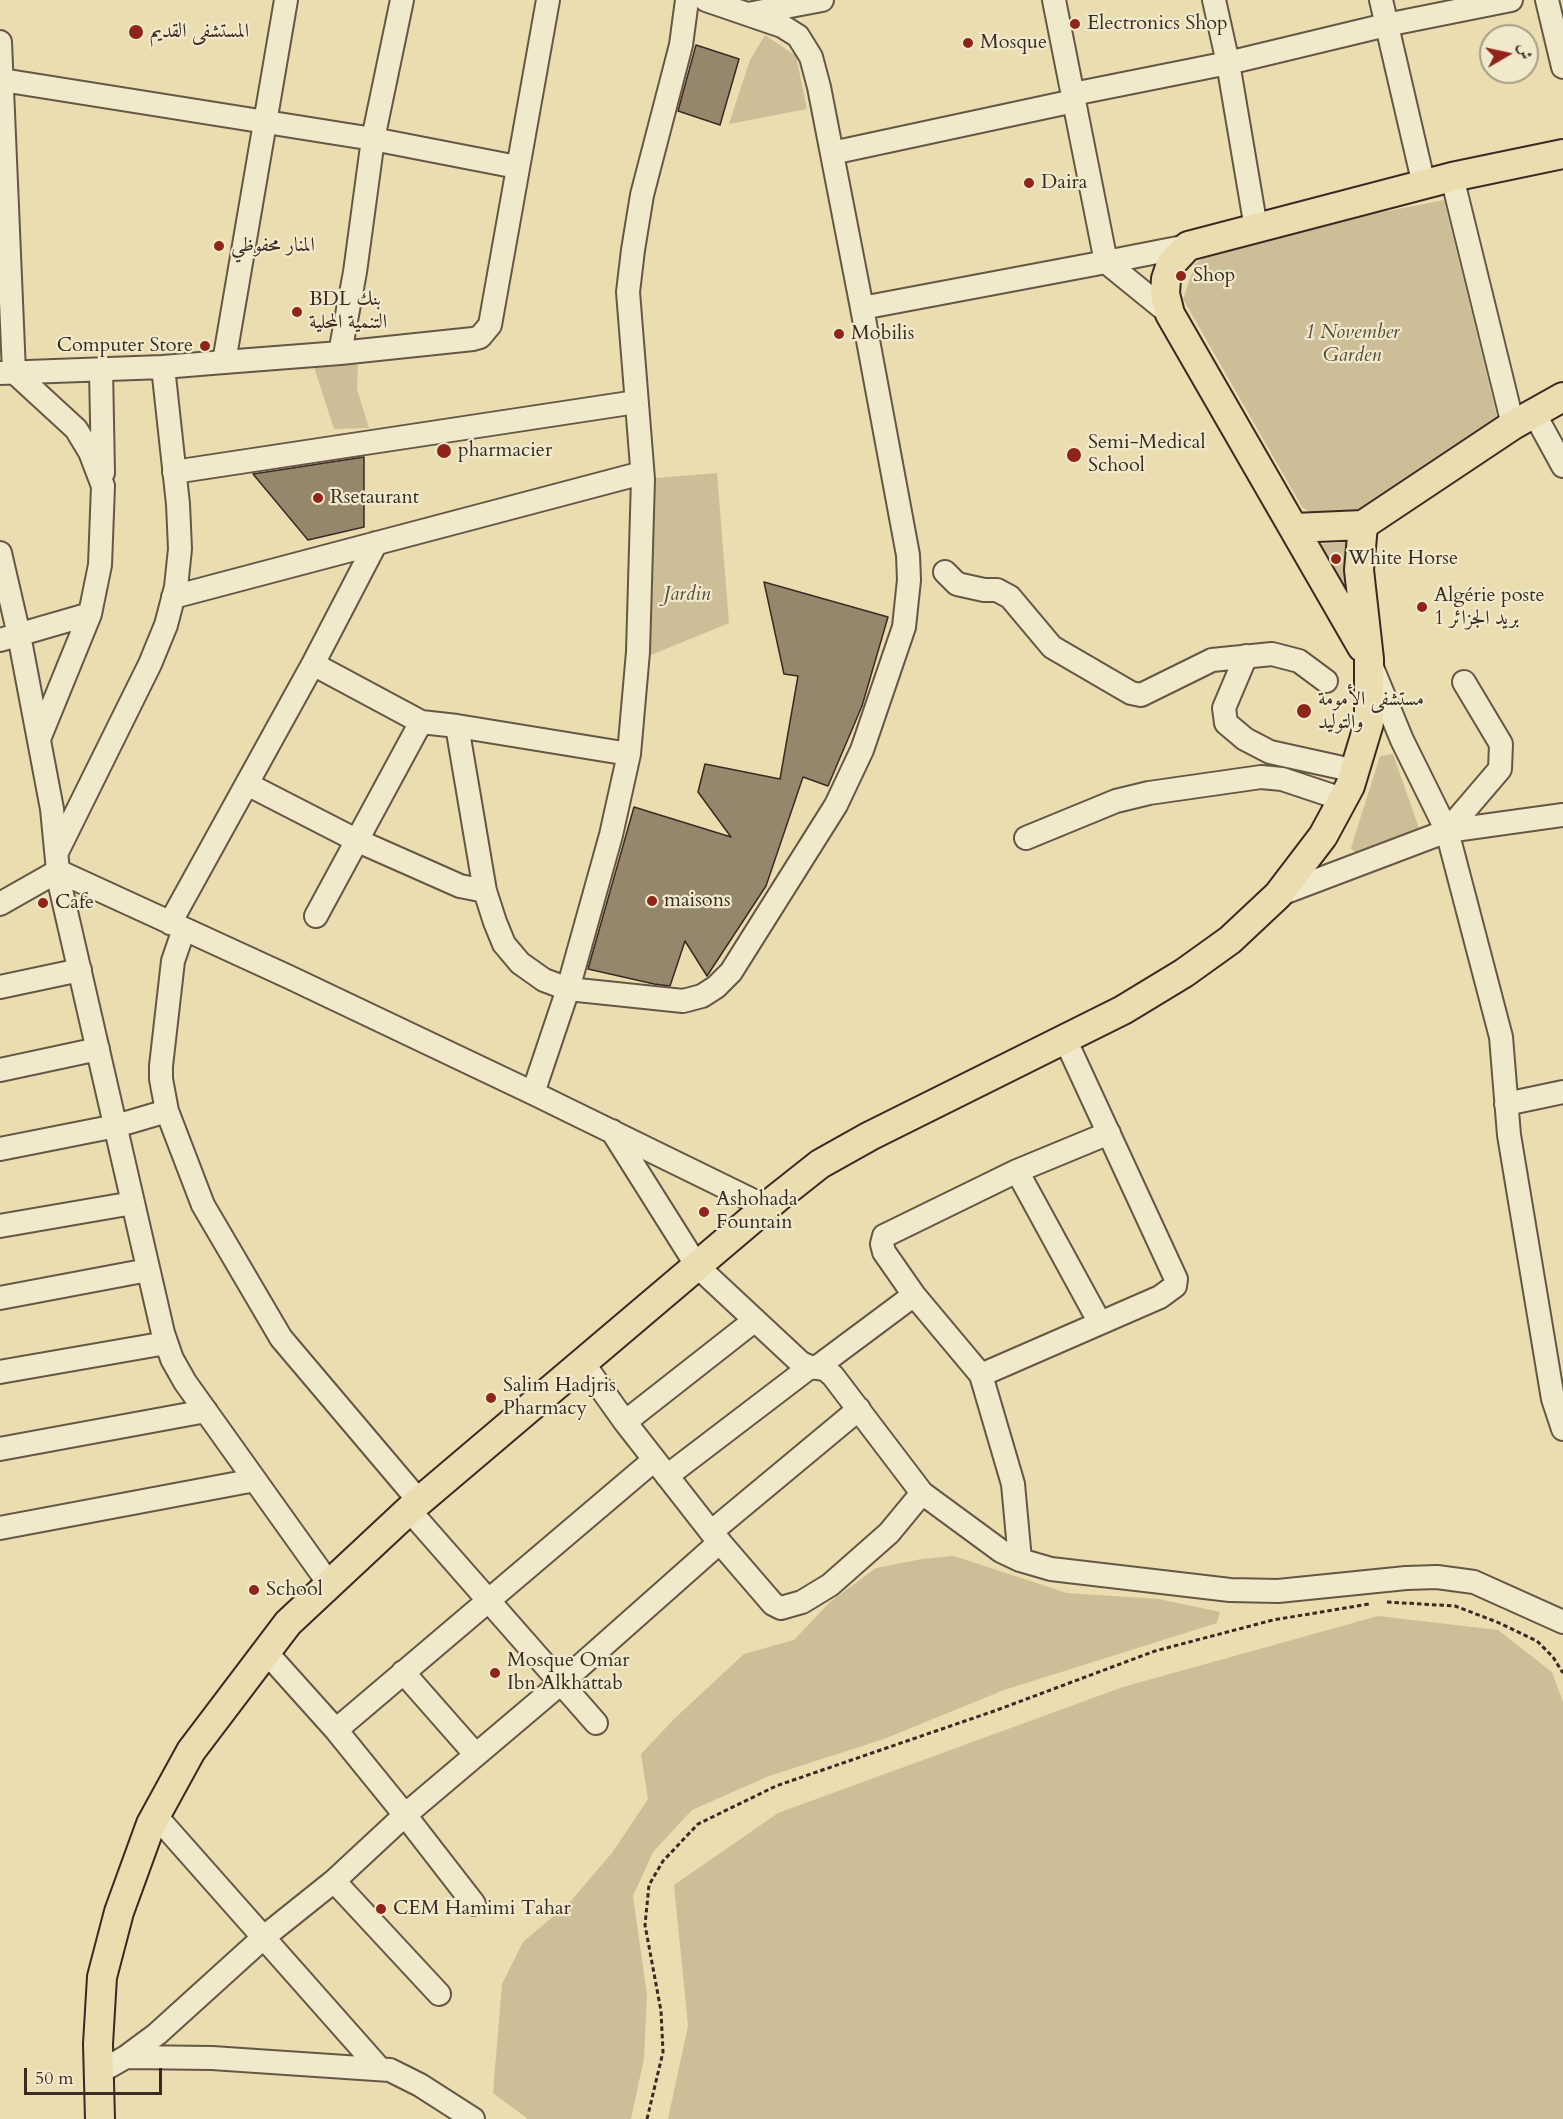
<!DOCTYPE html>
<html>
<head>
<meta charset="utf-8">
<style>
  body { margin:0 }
  #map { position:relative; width:1563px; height:2119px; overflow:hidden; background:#eaddaf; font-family:Cardo,Amiri,serif }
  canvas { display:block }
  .north { position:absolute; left:1479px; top:24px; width:60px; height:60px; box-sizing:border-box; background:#f1e9cb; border:2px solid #a79d88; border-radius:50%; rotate:81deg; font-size:16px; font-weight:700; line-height:24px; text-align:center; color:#392a23 }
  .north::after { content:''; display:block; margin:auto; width:21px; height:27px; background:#8f2418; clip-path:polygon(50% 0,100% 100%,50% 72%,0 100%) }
  .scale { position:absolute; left:24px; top:2068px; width:138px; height:27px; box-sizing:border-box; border:3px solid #392a23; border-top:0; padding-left:8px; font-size:18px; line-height:21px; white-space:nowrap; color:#392a23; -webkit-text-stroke:4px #f1e9cb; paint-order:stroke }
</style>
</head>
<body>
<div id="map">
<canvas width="1563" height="2119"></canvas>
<div class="north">ش</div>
<div class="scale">50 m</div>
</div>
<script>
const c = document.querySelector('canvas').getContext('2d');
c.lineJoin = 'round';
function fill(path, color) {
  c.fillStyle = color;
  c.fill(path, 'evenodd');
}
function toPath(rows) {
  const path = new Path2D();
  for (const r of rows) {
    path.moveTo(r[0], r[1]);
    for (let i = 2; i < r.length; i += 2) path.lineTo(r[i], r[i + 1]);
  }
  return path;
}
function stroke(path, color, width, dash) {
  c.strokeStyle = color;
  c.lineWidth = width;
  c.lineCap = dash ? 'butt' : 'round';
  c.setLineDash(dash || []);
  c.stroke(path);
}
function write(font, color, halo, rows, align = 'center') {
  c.font = font + ' Cardo,Amiri,serif';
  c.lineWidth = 4.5;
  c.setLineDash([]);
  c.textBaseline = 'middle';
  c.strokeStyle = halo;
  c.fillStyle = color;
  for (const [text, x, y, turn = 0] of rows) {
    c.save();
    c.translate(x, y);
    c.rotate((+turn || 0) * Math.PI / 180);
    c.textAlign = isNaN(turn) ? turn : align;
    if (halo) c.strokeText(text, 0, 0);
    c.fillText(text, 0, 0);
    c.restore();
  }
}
const green = toPath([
  [765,35,796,56,807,109,729,124,750,60],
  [1444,200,1498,421,1365,511,1315,515,1302,507,1183,299,1195,264,1226,243],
  [358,360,357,389,369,428,334,429,313,364],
  [717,473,729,623,646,657,643,479],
  [1346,542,1346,596,1321,544],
  [1393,754,1420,831,1357,855,1351,848,1380,756],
  [954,1556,1067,1593,1159,1599,1220,1612,1217,1623,1004,1690,884,1739,769,1776,692,1810,653,1852,633,1896,647,1995,644,2058,631,2119,528,2119,493,2093,502,1984,523,1942,569,1903,612,1853,648,1799,641,1754,674,1719,744,1654,794,1640,830,1602,876,1568,922,1559],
  [1378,1616,1498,1630,1552,1672,1563,1702,1563,2119,668,2119,688,2026,674,1885,778,1813,1123,1687]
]);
const building = toPath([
  [696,45,739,59,720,125,678,111,696,45],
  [364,457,364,527,308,540,253,474,364,457],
  [764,582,888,617,862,706,828,786,803,777,766,886,707,976,685,941,670,986,654,984,588,969,634,807,731,837,698,792,705,764,780,779,798,676,784,674,764,582]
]);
const path = toPath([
  [1387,1602,1455,1606,1497,1622,1537,1641,1553,1657,1563,1673],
  [647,2119,663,2052,661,2011,645,1925,649,1885,663,1861,698,1824,776,1786,997,1710,1155,1651,1273,1620,1369,1604]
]);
const minor = toPath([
  [706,0,782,26,798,36,811,57,819,87,862,308,1106,262,1054,0],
  [1214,0,1228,63,1256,228],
  [1381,0,1424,185],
  [1547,0,1563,67],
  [748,14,822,0],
  [0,42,14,372,76,429,90,452,103,486,100,565,90,614,0,640],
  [2,80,373,139,517,167],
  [1073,94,1228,63,1386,25,1511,0],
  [832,153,1074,101],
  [1452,177,1513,425],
  [1170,314,1106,262,1188,246],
  [340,353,355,272,373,139,402,0],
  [224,362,286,0],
  [101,369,103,473],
  [0,373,163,367,224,362,340,353,473,339,480,337,490,325,548,0],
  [1534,413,1563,466],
  [174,472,636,402],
  [0,553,19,635,52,809,59,881,163,1333,172,1359,185,1382,330,1585],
  [945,572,957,584,984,590,997,590,1010,597,1052,647,1131,693,1141,695,1212,660,1272,654,1299,661,1326,681],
  [173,597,642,473],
  [1246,656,1224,708,1226,723,1245,739,1270,752,1356,771],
  [313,664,421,722],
  [1371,665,1402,740,1447,831,1501,1037,1509,1135,1553,1399,1563,1429],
  [457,726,485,891,495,922,504,944,520,963,544,980,568,989,683,1001,702,996,716,987,731,972,836,805,862,750,904,627,909,580,908,555,862,308],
  [39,739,90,614],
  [247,784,356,840,460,886,485,891],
  [1447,831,1500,769,1501,744,1464,682],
  [1026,838,1116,801,1149,793,1261,777,1282,779,1342,799],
  [57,852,150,664,166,625,176,587,180,549,178,504,163,367],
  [1278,895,1447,831,1563,815],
  [0,904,58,871,289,977,533,1093,766,1207],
  [316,916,421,722,457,726,629,754],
  [170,923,313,664,376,543],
  [184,929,173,961,161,1066,161,1079,167,1111,203,1205,281,1338,419,1501],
  [0,987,80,970],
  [0,1070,98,1049],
  [533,1093,568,989,611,835,629,754,638,652,643,479,628,292,633,250,642,195,681,45,687,0],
  [1506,1104,1563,1092],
  [612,1131,697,1266,801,1363,810,1367,825,1369,833,1376,922,1493,1001,1551,1020,1560,1051,1569,1230,1590,1278,1591,1406,1578,1437,1577,1474,1582,1563,1622],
  [0,1149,116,1126,167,1111],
  [1017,1171,1100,1323],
  [0,1226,133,1203],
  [914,1295,981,1375],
  [0,1298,148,1270],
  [583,1363,625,1422,711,1532,773,1604,781,1608,802,1602,830,1585,889,1533,922,1493],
  [816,1368,914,1295,884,1252,882,1244,884,1236,1017,1171,1109,1133],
  [0,1372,166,1343],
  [625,1422,755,1320],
  [0,1449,206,1411],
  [667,1476,810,1367],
  [409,1510,596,1723],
  [0,1528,255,1480],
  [711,1532,859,1409],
  [1020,1560,1013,1484,981,1375,1160,1297,1175,1286,1176,1279,1065,1039],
  [266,1652,336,1730,405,1815,474,1904],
  [403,1672,476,1755],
  [336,1730,654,1460],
  [156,1816,380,2069],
  [334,1881,439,1994],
  [126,2057,212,2058,390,2070,420,2085,473,2119],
  [98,2073,126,2057,157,2034,264,1937,334,1881,405,1815,561,1683,720,1542]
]);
const major = toPath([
  [1294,528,1363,525],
  [1362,647,1170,314,1165,294,1166,279,1171,264,1188,246,1452,177,1563,154],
  [100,2119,98,2044,102,1977,119,1912,151,1824,191,1751,288,1623,409,1510,777,1198,820,1164,870,1136,1123,1010,1184,973,1230,940,1278,895,1323,836,1350,786,1369,723,1369,659,1359,570,1363,525,1513,425,1563,397]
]);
const markers = [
  [1075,24,6,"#8f2418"],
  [136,32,8,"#8f2418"],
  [968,43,6,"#8f2418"],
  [1029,183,6,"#8f2418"],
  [219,246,6,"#8f2418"],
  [1181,276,6,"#8f2418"],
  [297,312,6,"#8f2418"],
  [839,334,6,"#8f2418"],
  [205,346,6,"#8f2418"],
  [444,451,8,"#8f2418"],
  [1074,455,8,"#8f2418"],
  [318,498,6,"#8f2418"],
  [1336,559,6,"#8f2418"],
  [1422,607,6,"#8f2418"],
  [1304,711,8,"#8f2418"],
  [652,901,6,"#8f2418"],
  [43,903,6,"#8f2418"],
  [704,1212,6,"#8f2418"],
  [491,1398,6,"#8f2418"],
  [254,1590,6,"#8f2418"],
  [495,1673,6,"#8f2418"],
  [381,1909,6,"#8f2418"]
];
const poiNames = [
  ["Electronics Shop",1087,24],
  ["المستشفى القديم",150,32],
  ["Mosque",980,43],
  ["Daira",1041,183],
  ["المنار محفوظي",231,246],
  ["Shop",1193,276],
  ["BDL بنك",309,300],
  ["التنمية المحلية",309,323],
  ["Mobilis",851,334],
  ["Computer Store",193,346,"right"],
  ["Semi-Medical",1088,443],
  ["School",1088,466],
  ["pharmacier",458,451],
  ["Rsetaurant",330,498],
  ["White Horse",1348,559],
  ["Algérie poste",1434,596],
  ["1 بريد الجزائر",1434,619],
  ["مستشفى الأمومة",1318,700],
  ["والتوليد",1318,723],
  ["maisons",664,901],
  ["Cafe",55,903],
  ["Ashohada",716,1200],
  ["Fountain",716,1223],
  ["Salim Hadjris",503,1386],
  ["Pharmacy",503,1409],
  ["School",266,1590],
  ["Mosque Omar",507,1661],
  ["Ibn Alkhattab",507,1684],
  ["CEM Hamimi Tahar",393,1909]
];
const parkNames = [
  ["1 November",1352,333],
  ["Garden",1352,356],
  ["Jardin",687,595]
];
fill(green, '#ccbf97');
fill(building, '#95876c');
stroke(building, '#392a23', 1.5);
stroke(minor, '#655746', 26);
stroke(major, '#392a23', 32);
stroke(path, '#392a23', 3, [4.5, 3]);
stroke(minor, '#f1e9cb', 22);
stroke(major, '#eaddaf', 28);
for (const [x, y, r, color] of markers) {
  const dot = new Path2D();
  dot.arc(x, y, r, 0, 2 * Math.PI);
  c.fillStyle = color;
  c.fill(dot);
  stroke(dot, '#f1e9cb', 2);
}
write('20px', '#392a23', '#f1e9cb', poiNames, 'left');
write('italic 20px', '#56483a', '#f1e9cb', parkNames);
</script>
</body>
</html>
